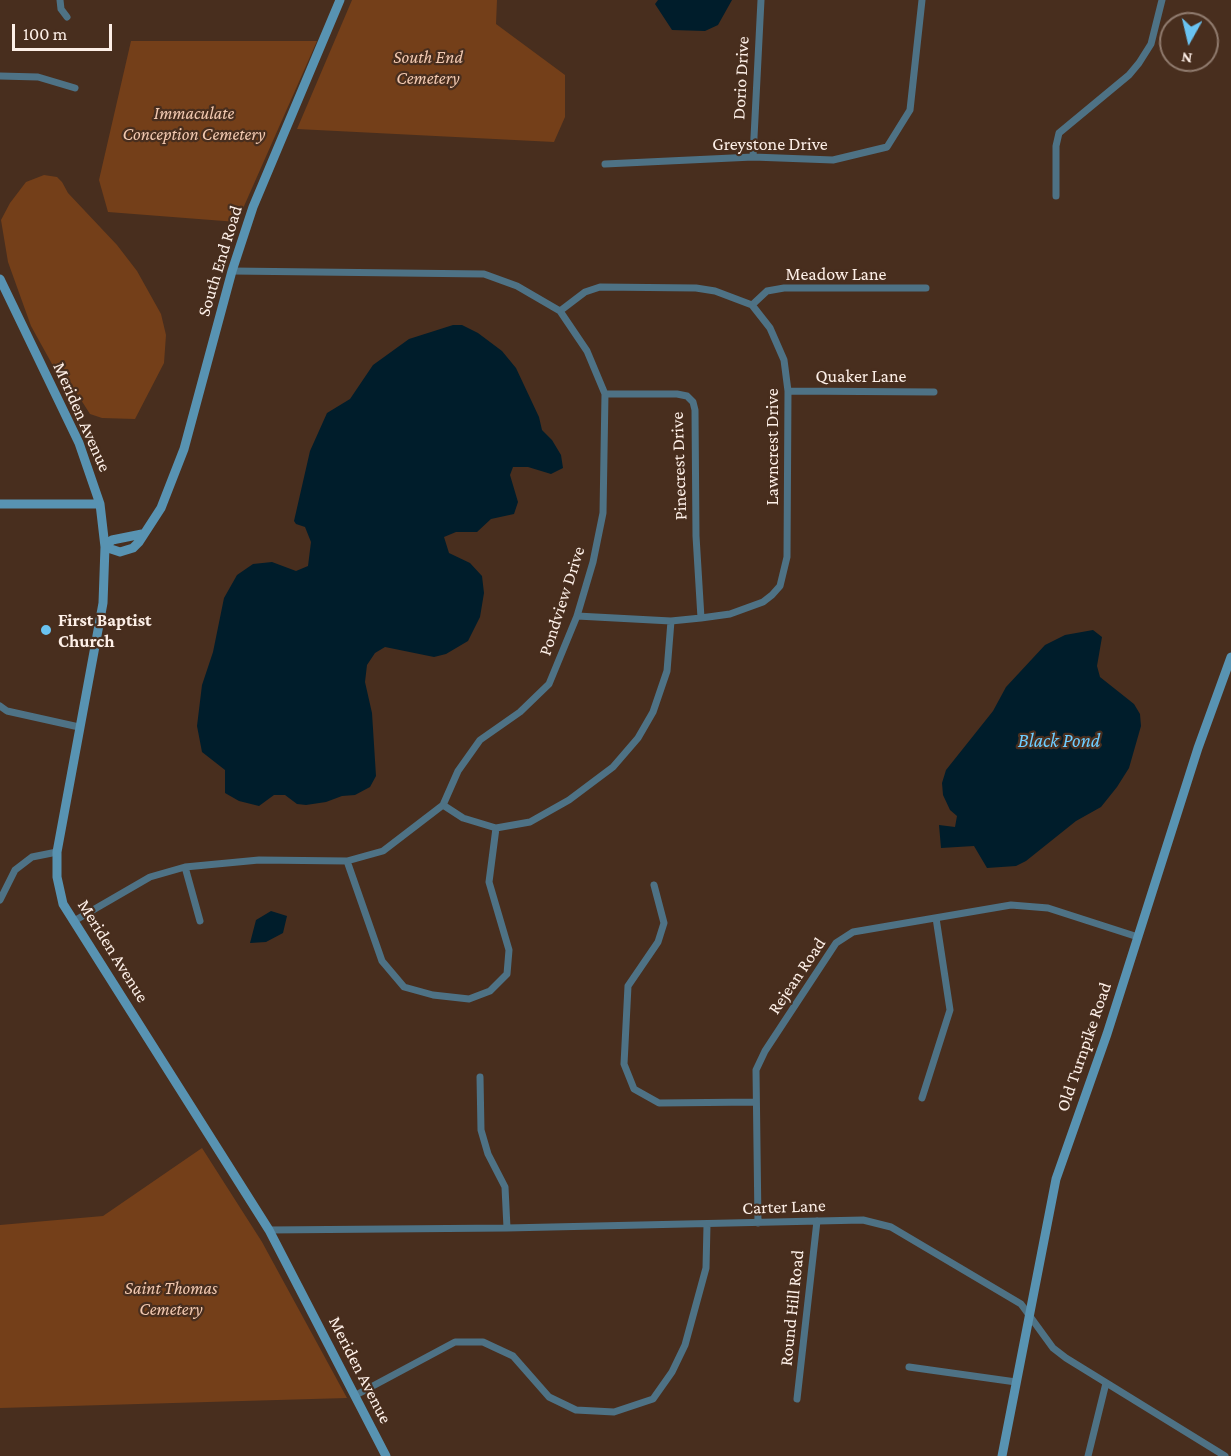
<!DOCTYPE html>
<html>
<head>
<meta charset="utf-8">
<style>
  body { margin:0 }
  #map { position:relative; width:1231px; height:1456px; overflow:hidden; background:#482e1e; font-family:"Crimson Pro",serif }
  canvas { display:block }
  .north { position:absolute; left:1159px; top:12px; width:60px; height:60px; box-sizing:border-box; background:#482e1e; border:2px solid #907b6e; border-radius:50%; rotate:188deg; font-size:16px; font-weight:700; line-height:24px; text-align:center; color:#fdefe7 }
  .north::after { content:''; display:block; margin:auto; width:21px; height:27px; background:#6ac3f1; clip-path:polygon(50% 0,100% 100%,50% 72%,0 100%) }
  .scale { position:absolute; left:12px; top:24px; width:100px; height:27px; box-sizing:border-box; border:3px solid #fdefe7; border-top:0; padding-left:8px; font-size:18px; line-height:21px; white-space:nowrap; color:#fdefe7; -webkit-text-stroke:4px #482e1e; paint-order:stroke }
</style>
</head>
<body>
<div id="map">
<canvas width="1231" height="1456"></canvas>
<div class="north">N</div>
<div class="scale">100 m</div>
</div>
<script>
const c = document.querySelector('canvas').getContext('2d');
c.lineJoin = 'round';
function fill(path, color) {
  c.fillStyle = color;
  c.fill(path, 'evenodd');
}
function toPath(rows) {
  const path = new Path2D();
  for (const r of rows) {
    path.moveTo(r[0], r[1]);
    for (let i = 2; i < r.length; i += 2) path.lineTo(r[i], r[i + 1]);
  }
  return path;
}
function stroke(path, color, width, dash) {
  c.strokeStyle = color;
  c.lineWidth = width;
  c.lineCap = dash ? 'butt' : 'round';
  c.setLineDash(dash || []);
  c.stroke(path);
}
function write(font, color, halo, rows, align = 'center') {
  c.font = font + ' "Crimson Pro",serif';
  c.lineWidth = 4.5;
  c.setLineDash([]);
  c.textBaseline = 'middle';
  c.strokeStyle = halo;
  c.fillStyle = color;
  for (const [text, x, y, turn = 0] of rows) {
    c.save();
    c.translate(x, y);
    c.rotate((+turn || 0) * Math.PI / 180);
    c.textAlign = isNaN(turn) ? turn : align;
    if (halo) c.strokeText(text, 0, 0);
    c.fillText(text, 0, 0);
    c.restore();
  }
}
const green = toPath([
  [352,0,497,0,496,24,565,75,565,117,554,142,297,129],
  [131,41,317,41,237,222,108,212,99,180],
  [44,175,57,177,62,182,68,193,117,245,137,271,161,314,166,335,164,363,135,419,102,418,90,414,76,392,57,373,31,326,8,262,1,220,10,203,26,182],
  [202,1148,262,1242,347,1398,0,1408,0,1225,103,1216]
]);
const water = toPath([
  [658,0,732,0,718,25,705,31,672,30,655,4],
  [453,325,462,325,478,333,502,351,516,368,539,417,542,430,552,440,561,455,563,468,551,474,528,467,513,467,510,475,518,502,514,514,491,519,477,532,456,532,444,537,449,553,470,563,482,576,484,593,480,617,468,641,446,654,434,657,385,647,375,653,367,665,365,682,372,713,376,776,370,787,355,795,342,796,326,802,306,805,297,804,285,795,274,795,259,806,239,801,225,793,225,770,202,752,197,726,202,685,213,652,224,598,237,575,253,564,272,562,296,571,308,566,311,542,305,527,296,524,294,521,310,451,327,413,350,399,373,365,409,339],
  [1093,630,1102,637,1097,666,1100,677,1134,704,1140,714,1141,726,1129,768,1117,787,1101,807,1076,821,1026,861,1016,866,987,868,974,846,941,848,939,825,955,827,957,816,950,810,943,795,942,783,946,770,993,711,1006,687,1045,645,1065,635],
  [271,911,287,916,283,933,266,942,250,943,256,920]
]);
const street = toPath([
  [60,0,61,9,67,17],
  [0,76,38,77,75,88],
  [753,157,761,0],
  [605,164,753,157,833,160,887,147,910,110,922,0],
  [1056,196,1056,146,1059,133,1129,75,1139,63,1151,44,1162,0],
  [752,305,767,291,784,288,926,288],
  [560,311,585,292,600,287,696,288,715,291,752,305,770,328,784,360,788,391,787,557,780,586,772,595,763,602,730,614,701,618,671,621,577,616],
  [788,391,934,392],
  [605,394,677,394,687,396,693,402,695,410,696,536,701,618],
  [0,706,7,711,79,727],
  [443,805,463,818,496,828,530,822,569,800,613,767,638,738,653,712,667,671,671,621],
  [347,861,382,961,404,987,433,995,469,999,490,991,507,974,509,950,489,882,496,828],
  [185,867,200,921],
  [654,885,664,923,658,942,628,986,624,1064,634,1089,659,1103,756,1102],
  [0,900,15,870,32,857,57,852],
  [74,921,150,877,185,867,259,860,347,861,383,851,443,805,458,771,480,740,520,712,549,684,577,616,593,562,603,513,605,394,587,351,560,311,517,286,484,274,232,271],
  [480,1077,481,1130,488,1154,505,1187,507,1228],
  [922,1098,950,1010,936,918],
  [758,1223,756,1070,765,1051,836,943,853,932,1011,905,1048,908,1138,937],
  [269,1230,507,1228,863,1220,891,1227,1021,1304,1053,1348,1066,1358,1225,1456],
  [909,1367,1016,1382],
  [356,1395,455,1342,483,1342,513,1356,549,1397,576,1410,614,1412,653,1399,672,1372,685,1345,706,1268,707,1225],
  [797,1399,817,1221],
  [1088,1456,1106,1383]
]);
const secondary = toPath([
  [0,279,79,443,100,504,105,547,103,603,57,852,57,877,63,904,269,1230,386,1456],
  [0,504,100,504],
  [142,534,112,540,105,547,120,552,133,548,139,542,161,508,184,449,232,271,253,207,340,0],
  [1002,1456,1056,1179,1107,1034,1198,748,1231,657]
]);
const markers = [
  [46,630,6,"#6ac3f1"]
];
const parkNames = [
  ["South End",428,57],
  ["Cemetery",428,78],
  ["Immaculate",194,113],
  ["Conception Cemetery",194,134],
  ["Saint Thomas",171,1288],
  ["Cemetery",171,1309]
];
const streetNames = [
  ["Dorio Drive",741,78,-87],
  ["Greystone Drive",770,144],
  ["South End Road",220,261,-73],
  ["Meadow Lane",836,274],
  ["Quaker Lane",861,376],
  ["Meriden Avenue",82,417,66],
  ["Lawncrest Drive",772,447,-90],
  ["Pinecrest Drive",679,466,-92],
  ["Pondview Drive",562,601,-72],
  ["Meriden Avenue",113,951,58],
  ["Rejean Road",797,976,-56],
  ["Old Turnpike Road",1084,1047,-71],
  ["Carter Lane",784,1207,-2],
  ["Round Hill Road",792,1308,-84],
  ["Meriden Avenue",360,1370,63]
];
const poiNames = [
  ["First Baptist",58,620],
  ["Church",58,641]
];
const waterNames = [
  ["Black Pond",1059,741]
];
fill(green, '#743f19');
fill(water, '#001d2b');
stroke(street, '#4e7285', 7);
stroke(secondary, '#5893b2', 9);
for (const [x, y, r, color] of markers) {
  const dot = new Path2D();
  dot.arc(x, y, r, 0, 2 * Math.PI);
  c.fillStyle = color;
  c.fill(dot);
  stroke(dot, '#482e1e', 2);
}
write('italic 18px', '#f2c9b1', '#482e1e', parkNames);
write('18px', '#fdefe7', '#482e1e', streetNames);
write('bold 18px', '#fdefe7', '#482e1e', poiNames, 'left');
write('italic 20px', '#6dcdff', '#482e1e', waterNames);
</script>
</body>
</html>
